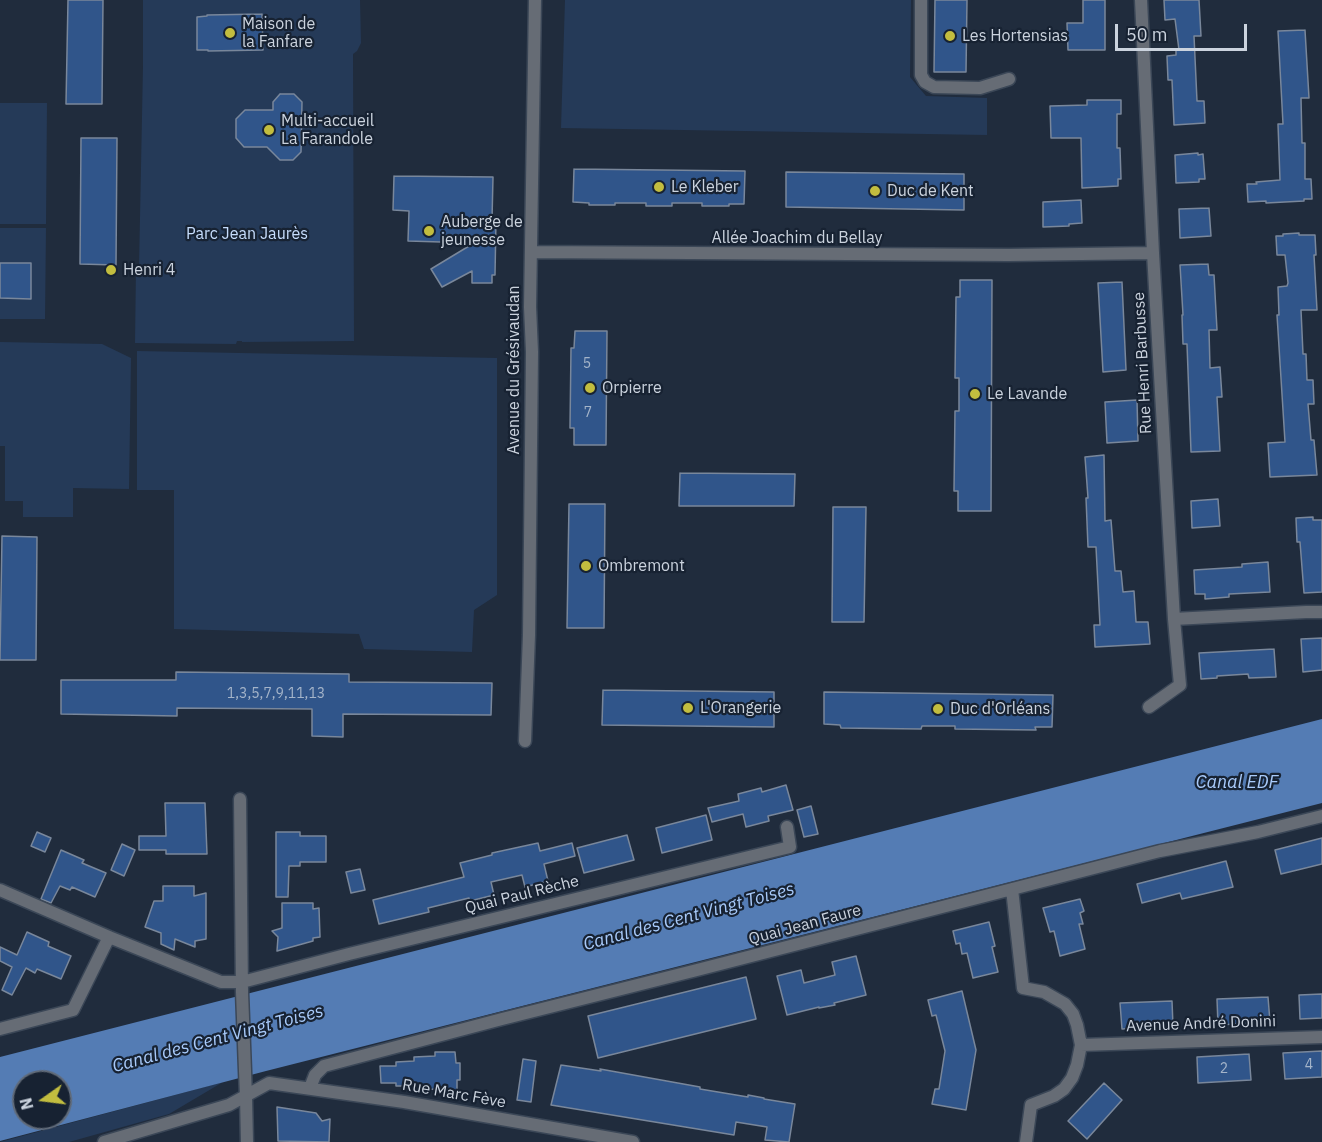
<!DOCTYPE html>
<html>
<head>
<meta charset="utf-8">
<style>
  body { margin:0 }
  #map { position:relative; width:1322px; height:1142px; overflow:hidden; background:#202c3d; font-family:"IBM Plex Sans",sans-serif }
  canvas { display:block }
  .north { position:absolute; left:12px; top:1070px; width:60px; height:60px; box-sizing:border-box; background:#172232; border:2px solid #5f6977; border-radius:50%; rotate:256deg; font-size:16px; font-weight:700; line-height:24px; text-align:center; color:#cbd3de }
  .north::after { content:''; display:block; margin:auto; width:21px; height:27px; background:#c2bd3f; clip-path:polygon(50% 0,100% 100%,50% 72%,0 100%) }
  .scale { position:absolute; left:1115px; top:24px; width:132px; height:27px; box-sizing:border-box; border:3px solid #cbd3de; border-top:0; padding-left:8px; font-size:18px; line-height:21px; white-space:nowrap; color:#cbd3de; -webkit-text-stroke:4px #172232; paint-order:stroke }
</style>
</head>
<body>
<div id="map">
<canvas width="1322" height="1142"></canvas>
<div class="north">N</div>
<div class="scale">50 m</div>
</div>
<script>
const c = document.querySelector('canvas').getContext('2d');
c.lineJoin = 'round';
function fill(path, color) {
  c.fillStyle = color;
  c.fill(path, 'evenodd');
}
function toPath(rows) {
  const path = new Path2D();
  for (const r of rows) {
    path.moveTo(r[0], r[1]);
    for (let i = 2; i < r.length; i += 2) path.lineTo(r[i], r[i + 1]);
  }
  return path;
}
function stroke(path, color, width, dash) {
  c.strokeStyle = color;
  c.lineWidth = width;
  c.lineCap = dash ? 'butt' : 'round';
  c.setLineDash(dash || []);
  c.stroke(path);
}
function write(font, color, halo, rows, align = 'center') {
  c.font = font + ' "IBM Plex Sans",sans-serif';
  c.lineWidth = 4.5;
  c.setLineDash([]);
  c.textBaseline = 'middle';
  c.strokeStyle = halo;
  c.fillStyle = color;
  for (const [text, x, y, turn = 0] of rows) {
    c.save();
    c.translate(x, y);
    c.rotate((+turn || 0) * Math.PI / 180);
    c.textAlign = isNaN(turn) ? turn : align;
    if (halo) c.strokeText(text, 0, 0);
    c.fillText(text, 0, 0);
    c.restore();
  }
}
const green = toPath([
  [143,0,360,0,361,43,357,51,353,54,354,341,242,342,242,341,237,341,236,344,135,343,136,268,139,268,143,66],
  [565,0,911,0,910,77,926,96,987,98,987,135,561,128],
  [0,103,47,103,46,224,0,224],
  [0,228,46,228,45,319,0,319,0,298,30,299,31,263,0,263],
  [0,342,102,344,131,358,129,489,73,488,73,517,23,517,23,501,5,501,5,446,0,446],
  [137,351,497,358,497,595,474,610,472,652,364,649,359,634,174,629,174,490,137,490],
  [223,1082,169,1114,69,1142,0,1142]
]);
const water = toPath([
  [1322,719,1322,803,266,1071,0,1141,0,1057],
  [24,1082,60,1082,60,1118,24,1118]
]);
const building = toPath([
  [68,0,103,0,102,104,66,104,68,0],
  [935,0,967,0,966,72,934,72,935,0],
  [1083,0,1105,0,1105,50,1068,50,1067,23,1083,23,1083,0],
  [1164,0,1199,0,1201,36,1194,36,1197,101,1204,101,1205,123,1174,125,1172,80,1168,80,1167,56,1176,55,1176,50,1179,50,1175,19,1165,20,1164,0],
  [262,14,263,50,208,51,208,50,197,50,197,17,207,16,207,15,262,14],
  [1305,30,1309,98,1301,98,1302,143,1305,143,1305,179,1311,179,1312,199,1304,199,1304,201,1266,203,1266,201,1248,202,1247,184,1257,184,1256,182,1280,180,1278,124,1283,124,1278,31,1305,30],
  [280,94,294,94,302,102,301,152,293,160,280,160,267,147,244,147,236,138,236,119,245,110,273,110,273,102,280,94],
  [1087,100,1121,100,1121,114,1117,114,1117,148,1120,148,1121,179,1118,179,1118,186,1082,188,1081,138,1051,138,1050,106,1087,105,1087,100],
  [81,138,117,138,116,265,80,264,81,138],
  [1198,153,1198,155,1203,154,1205,179,1199,179,1199,182,1176,183,1175,155,1198,153],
  [574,169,745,171,744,204,729,204,729,206,702,206,702,203,672,203,672,206,646,206,646,203,615,203,615,205,589,205,589,203,573,202,574,169],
  [786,172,964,174,964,210,786,207,786,172],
  [394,176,493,177,492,220,496,220,495,275,492,275,492,283,472,283,472,271,442,287,431,269,474,243,408,241,409,211,393,210,394,176],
  [1081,200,1082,223,1069,224,1069,226,1043,227,1043,202,1081,200],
  [1209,208,1211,236,1180,238,1179,209,1209,208],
  [1299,233,1299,235,1315,235,1316,255,1314,255,1317,310,1301,310,1303,354,1306,354,1307,380,1313,380,1314,404,1308,404,1311,440,1314,440,1317,475,1270,477,1268,443,1285,442,1277,315,1279,315,1278,287,1287,286,1288,283,1285,255,1277,255,1276,236,1283,236,1283,234,1299,233],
  [0,263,31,263,31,299,0,298,0,263],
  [1208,264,1209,275,1214,275,1217,330,1209,330,1210,368,1220,367,1222,397,1217,397,1220,451,1191,452,1187,344,1183,344,1182,315,1183,315,1180,265,1208,264],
  [960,280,992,280,991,511,958,511,958,491,954,491,955,411,959,411,959,378,955,378,956,297,960,297,960,280],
  [1122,282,1126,370,1103,372,1098,283,1122,282],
  [575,331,607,331,606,445,574,445,574,428,570,428,571,348,574,348,575,331],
  [1137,400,1138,441,1107,443,1105,402,1137,400],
  [1104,455,1105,521,1111,520,1115,571,1121,571,1123,592,1134,591,1136,622,1148,622,1150,644,1095,647,1094,625,1100,625,1096,547,1088,547,1086,498,1088,498,1085,457,1104,455],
  [680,473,795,474,794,506,679,506,680,473],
  [1218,499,1220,526,1192,528,1191,501,1218,499],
  [569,504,605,504,604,628,567,628,569,504],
  [833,507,866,507,864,622,832,622,833,507],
  [1313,517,1313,520,1322,520,1322,592,1304,593,1300,542,1297,542,1296,518,1313,517],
  [2,536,37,537,36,660,0,660,2,536],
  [1268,562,1270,592,1229,594,1229,597,1205,599,1205,594,1195,594,1194,570,1242,567,1242,564,1268,562],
  [1322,638,1322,670,1303,672,1301,639,1322,638],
  [1274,649,1276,677,1249,678,1248,674,1217,676,1217,678,1201,679,1199,653,1274,649],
  [176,672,349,674,349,682,492,683,491,715,343,714,343,737,312,736,312,709,177,708,177,716,61,714,61,680,176,680,176,672],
  [603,690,774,692,774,727,602,725,603,690],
  [824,692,1053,695,1052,727,1035,727,1036,730,955,729,955,726,922,726,921,729,841,728,840,725,824,724,824,692],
  [786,785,793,810,768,816,769,821,746,827,743,814,712,822,708,808,739,801,738,794,761,788,762,792,786,785],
  [165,803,205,803,207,854,166,854,166,850,139,850,139,836,166,836,165,803],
  [811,806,818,834,804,837,797,810,811,806],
  [706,815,712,840,662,853,656,828,706,815],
  [37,832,51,838,45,852,31,846,37,832],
  [276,832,300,832,300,836,326,836,326,862,300,862,300,866,289,866,288,897,276,897,276,832],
  [627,835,634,860,584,873,577,848,627,835],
  [1322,838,1322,864,1281,874,1275,850,1322,838],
  [538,843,540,851,572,843,575,856,544,864,548,881,525,887,522,875,491,882,494,895,470,901,469,898,428,908,429,912,379,924,373,900,464,877,460,863,492,855,492,853,538,843],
  [122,844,135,850,124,876,111,870,122,844],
  [61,850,84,860,82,863,106,873,95,897,72,887,70,890,60,886,51,903,41,899,61,850],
  [1226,861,1233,887,1182,899,1180,893,1142,903,1137,884,1226,861],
  [360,869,365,890,351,893,346,872,360,869],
  [163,886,194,886,194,896,206,893,206,939,195,941,195,947,175,939,174,950,161,944,161,933,145,927,154,901,163,901,163,886],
  [1080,899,1084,911,1080,913,1083,924,1079,924,1085,949,1060,956,1054,931,1050,932,1043,908,1080,899],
  [282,903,313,903,313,909,319,908,320,937,313,938,313,941,277,951,278,937,272,931,282,928,282,903],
  [989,922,995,946,992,947,998,972,973,978,967,953,962,954,960,943,956,944,953,931,989,922],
  [27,932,49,942,48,946,71,956,61,979,37,969,35,973,26,968,12,995,2,990,12,967,0,961,0,947,17,955,27,932],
  [856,956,866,995,834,1003,835,1005,819,1008,819,1007,787,1015,777,976,801,970,804,983,835,975,832,962,856,956],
  [746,977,756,1019,598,1058,588,1016,746,977],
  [962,991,976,1050,966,1110,932,1104,935,1089,939,1089,945,1051,936,1015,932,1016,928,1000,962,991],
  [1322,994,1322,1018,1300,1019,1299,995,1322,994],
  [1268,997,1270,1022,1218,1025,1217,999,1268,997],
  [1172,1001,1173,1026,1122,1029,1120,1003,1172,1001],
  [1322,1051,1322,1077,1285,1079,1283,1053,1322,1051],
  [435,1052,455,1052,456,1063,460,1063,460,1080,457,1080,457,1092,437,1093,436,1089,416,1090,416,1086,396,1086,396,1083,381,1083,380,1066,396,1066,396,1062,414,1061,414,1057,435,1056,435,1052],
  [1249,1054,1251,1080,1198,1083,1197,1057,1249,1054],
  [523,1059,536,1061,531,1102,517,1100,523,1059],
  [561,1065,601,1071,600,1069,700,1087,700,1089,748,1097,748,1095,764,1098,764,1099,795,1104,789,1142,765,1140,767,1127,736,1122,734,1135,551,1105,561,1065],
  [1104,1083,1122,1100,1087,1139,1068,1121,1104,1083],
  [277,1107,316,1113,322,1121,330,1119,329,1142,278,1141,277,1107]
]);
const minor = toPath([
  [921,0,921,75,925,82,934,87,980,88,1009,79],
  [1141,0,1153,253,1174,619,1180,685,1149,707],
  [531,252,1009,255,1153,253],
  [1174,619,1306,612,1322,612],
  [525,741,529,635,532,352,530,307,535,0],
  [240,799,242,992,246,1097,247,1142],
  [1012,889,1023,988,1044,992,1065,1004,1073,1014,1077,1025,1081,1045,1077,1065,1072,1078,1064,1089,1054,1096,1031,1105,1026,1142],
  [0,890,109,937,221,982,242,982,349,954,790,847,787,827],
  [0,1029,73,1010,109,937],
  [1081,1045,1322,1037],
  [310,1088,315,1075,324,1066,502,1019,697,970,1160,851,1258,832,1322,816],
  [104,1142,229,1105,269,1083,404,1102,633,1142]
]);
const markers = [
  [230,33,6,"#c2bd3f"],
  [950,36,6,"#c2bd3f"],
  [269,130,6,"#c2bd3f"],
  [659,187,6,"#c2bd3f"],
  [875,191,6,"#c2bd3f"],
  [429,231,6,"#c2bd3f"],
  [111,270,6,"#c2bd3f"],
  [590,388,6,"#c2bd3f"],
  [975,394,6,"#c2bd3f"],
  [586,566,6,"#c2bd3f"],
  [688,708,6,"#c2bd3f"],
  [938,709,6,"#c2bd3f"]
];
const numberNames = [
  ["5",587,364],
  ["7",588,413],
  ["1,3,5,7,9,11,13",276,694],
  ["4",1309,1065],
  ["2",1224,1069]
];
const poiNames = [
  ["Maison de",242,24],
  ["la Fanfare",242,42],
  ["Les Hortensias",962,36],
  ["Multi-accueil",281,121],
  ["La Farandole",281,139],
  ["Le Kleber",671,187],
  ["Duc de Kent",887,191],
  ["Auberge de",441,222],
  ["jeunesse",441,240],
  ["Henri 4",123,270],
  ["Orpierre",602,388],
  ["Le Lavande",987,394],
  ["Ombremont",598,566],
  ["L'Orangerie",700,708],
  ["Duc d'Orléans",950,709]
];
const parkNames = [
  ["Parc Jean Jaurès",247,234]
];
const streetNames = [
  ["Allée Joachim du Bellay",797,238],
  ["Rue Henri Barbusse",1143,363,-93],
  ["Avenue du Grésivaudan",514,370,-90],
  ["Quai Paul Rèche",522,895,-14],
  ["Quai Jean Faure",805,925,-15],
  ["Avenue André Donini",1201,1024,-2],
  ["Rue Marc Fève",454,1094,10]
];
const waterNames = [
  ["Canal EDF",1237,783],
  ["Canal des Cent Vingt Toises",689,917,-15],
  ["Canal des Cent Vingt Toises",218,1039,-15]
];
fill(green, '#253a58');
fill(water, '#547cb4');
fill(building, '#30558a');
stroke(building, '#79879b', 1.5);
stroke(minor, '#3b4757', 15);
stroke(minor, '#666c75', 12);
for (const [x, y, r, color] of markers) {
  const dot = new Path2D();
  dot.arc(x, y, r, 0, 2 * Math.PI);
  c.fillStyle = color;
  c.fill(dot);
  stroke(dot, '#172232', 2);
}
write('14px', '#a4b4c9', null, numberNames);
write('16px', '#cbd3de', '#172232', poiNames, 'left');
write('16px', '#c6ddfd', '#172232', parkNames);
write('16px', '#cbd3de', '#172232', streetNames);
write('italic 18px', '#a8cafa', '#172232', waterNames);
</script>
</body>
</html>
